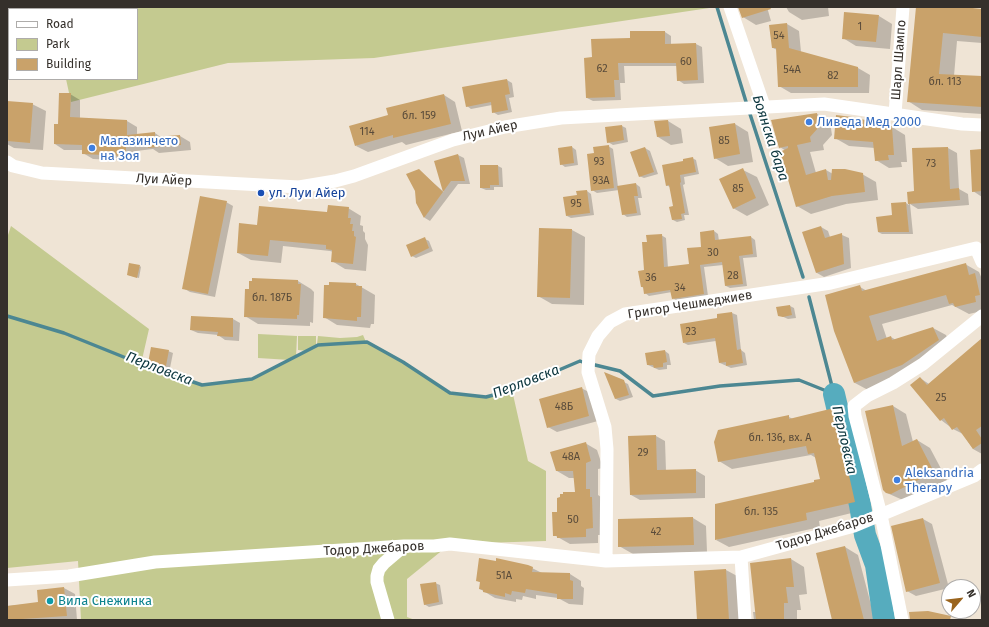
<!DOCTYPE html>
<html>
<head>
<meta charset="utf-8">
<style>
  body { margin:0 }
  #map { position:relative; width:989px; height:627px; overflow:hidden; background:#efe4d5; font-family:"Fira Sans",sans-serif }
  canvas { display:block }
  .frame { position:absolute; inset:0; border:8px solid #35302b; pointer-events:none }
  .legend { position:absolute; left:8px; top:8px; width:130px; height:72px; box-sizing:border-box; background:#fff; border:1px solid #aeacaa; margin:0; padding:5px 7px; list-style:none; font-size:12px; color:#35302b }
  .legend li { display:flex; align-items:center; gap:8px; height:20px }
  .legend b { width:20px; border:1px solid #aeacaa }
  .north { position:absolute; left:941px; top:579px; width:40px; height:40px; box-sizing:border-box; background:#fff; border:1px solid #aeacaa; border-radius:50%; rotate:62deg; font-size:11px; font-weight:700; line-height:16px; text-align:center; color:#35302b }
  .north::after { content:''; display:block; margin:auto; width:14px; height:18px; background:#9a641d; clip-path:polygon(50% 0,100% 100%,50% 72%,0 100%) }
</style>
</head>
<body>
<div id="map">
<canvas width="989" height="627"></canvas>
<div class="frame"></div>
<ul class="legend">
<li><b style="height:5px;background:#fff"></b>Road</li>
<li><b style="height:11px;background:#c4ca90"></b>Park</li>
<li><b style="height:11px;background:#c9a26a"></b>Building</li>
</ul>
<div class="north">N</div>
</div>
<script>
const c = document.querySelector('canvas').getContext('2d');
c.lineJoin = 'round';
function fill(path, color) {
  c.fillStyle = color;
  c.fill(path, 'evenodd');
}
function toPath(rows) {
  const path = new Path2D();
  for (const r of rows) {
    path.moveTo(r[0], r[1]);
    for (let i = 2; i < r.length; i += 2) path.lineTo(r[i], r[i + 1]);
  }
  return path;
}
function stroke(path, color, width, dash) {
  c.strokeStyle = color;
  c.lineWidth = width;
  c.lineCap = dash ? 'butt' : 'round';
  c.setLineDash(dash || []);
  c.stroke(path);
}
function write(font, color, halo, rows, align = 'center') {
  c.font = font + ' "Fira Sans",sans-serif';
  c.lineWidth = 4;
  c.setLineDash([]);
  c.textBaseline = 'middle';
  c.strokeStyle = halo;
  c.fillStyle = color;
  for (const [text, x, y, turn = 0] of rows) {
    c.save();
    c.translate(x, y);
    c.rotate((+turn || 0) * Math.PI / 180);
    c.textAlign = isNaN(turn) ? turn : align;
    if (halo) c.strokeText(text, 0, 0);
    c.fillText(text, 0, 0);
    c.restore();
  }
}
const green = toPath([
  [98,7,716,7,374,58,228,63,71,102,66,79,137,79,137,9,98,9],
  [11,226,149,329,141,364,202,385,252,379,290,360,258,358,258,334,297,336,296,357,307,351,298,350,298,336,316,336,316,346,367,342,403,362,450,393,486,397,512,390,528,461,546,471,546,541,450,544,407,579,407,617,415,620,81,620,78,561,7,568,7,238],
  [363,335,366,342,317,344,318,336,340,338,357,337]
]);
const shadow = toPath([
  [739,7,767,7,771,21,756,25,743,17],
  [786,7,828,7,829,16,802,20,789,12],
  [918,7,961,7,982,10,982,43,957,41,954,76,982,77,982,114,922,110,908,101],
  [879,16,892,24,890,49,856,46,843,38],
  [787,24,799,31,801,52,858,68,870,75,869,93,791,93,779,86,777,50,773,48],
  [7,28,9,28,9,74,7,74],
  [665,32,671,36,671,45,696,44,702,47,704,83,684,84,678,80,677,66,624,66,625,83,620,83,621,100,593,101,587,98,593,58,631,39],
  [507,80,512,83,514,97,509,98,512,112,498,115,493,112,492,105,471,109,467,106],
  [70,94,80,100,80,118,127,121,137,127,137,135,155,133,162,138,180,136,190,142,191,150,159,153,153,149,136,151,135,161,93,159,83,153,83,150,64,150,55,144],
  [444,95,455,102,462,131,406,145,402,142,368,152,356,146,389,115],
  [7,102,32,104,46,111,43,150,14,148,7,144],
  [817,114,830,122,832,135,823,145,824,150,810,152,816,173,826,170,833,174,862,174,876,182,878,200,846,204,811,214,797,206,786,151,780,147],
  [668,121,681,129,683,143,671,145,658,137],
  [735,124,748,132,753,162,728,166,715,158],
  [622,126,626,128,628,142,613,145,608,142],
  [892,127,905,135,907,162,901,162,902,167,889,168,876,160,875,148,849,146,835,138],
  [608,146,613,149,618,187,636,184,640,187,642,198,638,198,641,215,627,217,623,214,619,190,597,193,592,190,595,154],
  [572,147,576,150,578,165,565,167,561,164],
  [645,148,650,151,658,174,644,178,639,176],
  [948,148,957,153,959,189,968,194,969,205,918,209,910,204,913,234,882,234,878,232,893,216,892,204,906,203,909,205,908,193,915,192],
  [982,150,982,197,973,191],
  [458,155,464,158,470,184,458,184,430,221,425,218,417,203,418,170,444,192,435,162],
  [692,158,696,160,699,174,684,177,685,184,683,185,689,215,684,215,685,220,677,222,673,220,674,207,670,187,666,185,684,162],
  [498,166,502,168,503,187,494,187,494,190,486,190,481,188],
  [743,170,757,177,769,205,747,216,733,208],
  [587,191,591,194,594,215,571,218,567,216,578,196],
  [226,202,233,206,215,297,190,292,183,288],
  [348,208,361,216,360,225,363,226,363,231,365,233,365,239,368,245,366,271,345,269,332,261,333,252,330,251,283,246,281,263,251,260,238,253,258,226],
  [821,227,828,231,830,237,842,235,849,238,851,268,824,277,817,273],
  [572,230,585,237,584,305,552,304,538,296],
  [714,231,718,234,719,241,751,237,755,240,757,257,743,258,747,286,730,288,726,286,723,265,704,267,708,296,677,301,673,298,672,292,649,296,645,293,644,288,642,287,645,271,648,243,661,235,666,238,668,268,690,265],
  [425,239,429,241,433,251,416,258,412,256],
  [965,264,979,272,982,279,982,311,969,314,952,305,882,324,887,339,891,337,896,340,933,328,946,335,952,348,868,390,855,383,860,287,867,291],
  [140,266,141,267,139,278,128,275],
  [298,281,311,289,314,292,313,323,310,322,310,326,258,324,245,316],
  [356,284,375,295,374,324,371,324,370,328,337,325,324,317],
  [790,306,794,308,796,318,788,319,779,315],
  [732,313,737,315,741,350,745,353,747,365,731,368,720,363,716,341,688,345,684,343,718,319,718,315],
  [192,317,233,319,240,323,239,341,225,340,218,335,198,333,191,330],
  [982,339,982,454,973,449,963,434,953,429,941,420,920,378,929,384],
  [168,351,173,353,170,368,149,362],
  [665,351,669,354,671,365,667,365,667,369,659,370,648,365],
  [606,374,628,384,633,397,620,401,616,399],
  [581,388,591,393,598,421,557,432,548,427],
  [893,406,906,414,913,442,917,440,930,448,947,480,905,501,887,493],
  [834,410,847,417,868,509,819,521,820,527,729,547,716,540,821,479,816,458,811,455,732,469,719,461,789,417,793,419],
  [656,436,665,441,666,471,695,470,705,476,705,498,640,500,631,495],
  [585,443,597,450,603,468,598,469,598,495,601,497,605,535,598,535,598,543,570,544,554,535,558,513,576,493,575,478,569,478,557,471],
  [693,518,706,526,707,552,633,554,619,546,619,520],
  [923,519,932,524,949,588,916,596,907,591],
  [845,547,858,555,875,620,834,620],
  [791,559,804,567,807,594,799,595,801,610,797,610,797,620,754,620,753,612,756,612],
  [532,568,542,573,570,574,581,581,581,586,584,588,583,605,569,604,558,598,536,595,536,599,523,596,522,600,516,599,516,602,495,598,480,589,481,583,478,581],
  [726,570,739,577,742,620,698,620],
  [435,583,440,585,443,604,429,607,424,604],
  [64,588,75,594,77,620,7,620,7,606,39,603]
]);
const stream = toPath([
  [717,7,747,105],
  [749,111,803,277],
  [809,297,834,394],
  [7,316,64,333,141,364,202,385,252,379,318,345,367,342,403,362,450,393,486,397,512,390,580,361,585,363],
  [591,364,620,371,653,396,720,386,799,380,834,394]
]);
const river = toPath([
  [834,394,860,505,865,535,876,565,884,620]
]);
const building = toPath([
  [738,7,770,7,771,9,742,18],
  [916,7,963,7,982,9,982,37,943,33,939,74,982,76,982,107,907,102],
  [844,12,879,15,876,42,842,39],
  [787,23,789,48,858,67,858,87,778,87,776,48,772,48,769,25],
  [630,31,665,31,665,44,696,43,698,80,677,81,676,63,618,63,619,80,614,80,615,97,586,98,584,58,592,57,591,39,630,38],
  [507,79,510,94,505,95,508,110,492,113,491,102,466,107,462,87],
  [59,93,71,93,70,117,127,120,127,135,155,132,155,137,180,135,181,145,148,148,148,144,126,145,126,156,82,154,82,145,54,144,54,124,58,124],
  [444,94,451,124,393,138,393,135,355,146,349,126,388,115,386,108],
  [7,101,33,103,30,143,7,141],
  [817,113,819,127,810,137,811,142,797,145,806,175,826,169,828,180,831,180,832,169,845,169,863,173,865,192,832,196,796,207,780,152,788,148,788,146,779,148,771,120],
  [836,115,852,117,892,126,894,155,888,155,889,160,875,161,873,142,834,139],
  [668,120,670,136,657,137,654,121],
  [735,123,740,154,714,159,709,127],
  [622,125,624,140,607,143,605,127],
  [609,145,614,188,591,191,587,154,594,153,593,147],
  [572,146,574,163,560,165,558,148],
  [645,147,654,172,639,177,630,152],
  [948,147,950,189,959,188,960,200,908,204,907,192,914,191,912,148],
  [982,149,982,191,972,192,970,150],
  [458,154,465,181,451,181,424,218,416,203,415,191,406,174,419,169,443,192,434,161],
  [693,157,696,172,680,175,681,182,680,183,685,213,681,214,682,219,672,220,669,207,673,206,669,185,666,186,662,165,683,161,683,159],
  [480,165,498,165,499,185,490,185,490,188,480,188],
  [743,168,756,198,733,209,719,179],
  [636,183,638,196,634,196,637,213,622,215,617,186],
  [587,190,590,213,566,216,563,197,577,195,576,191],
  [200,196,227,201,208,294,182,289],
  [906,202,909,232,878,232,876,217,892,215,891,203],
  [328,205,349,207,348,218,351,218,350,224,353,224,352,231,354,231,354,236,356,237,353,264,331,262,332,250,326,249,326,245,270,240,268,256,237,253,239,223,257,225,259,206,327,212],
  [821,226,825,238,842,233,844,264,816,273,802,232],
  [539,228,572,229,570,298,537,297],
  [714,230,715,240,751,236,753,254,739,256,743,284,725,286,722,262,700,265,704,294,672,299,670,290,644,294,643,287,641,287,638,271,644,270,642,242,647,242,646,235,662,234,664,267,689,264,687,248,701,247,700,232],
  [425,237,429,248,411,257,406,245],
  [129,263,140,265,137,278,127,275],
  [966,263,969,275,975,273,980,295,975,296,976,302,955,307,953,303,949,304,946,295,869,316,877,341,891,336,892,340,933,327,939,340,902,365,854,383,834,331,825,295,860,285,862,291],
  [252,278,298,280,298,284,301,284,299,315,297,315,297,319,244,317,245,289,249,289,249,281,252,281],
  [329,282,356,283,356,286,362,286,361,317,357,317,357,321,323,318,324,285,329,285],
  [790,305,792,315,783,317,778,316,776,307],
  [732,312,737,350,741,349,743,363,726,366,726,362,719,363,715,338,683,343,680,324,717,318,717,314],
  [191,316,233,318,233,337,217,336,218,332,190,330],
  [982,338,982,426,976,430,982,439,982,443,973,449,957,427,952,430,944,418,940,421,910,385,920,377,927,385],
  [151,347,169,350,166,366,148,363],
  [665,350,667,362,663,363,663,367,654,368,653,365,647,365,645,353],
  [604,372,624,380,629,395,615,399],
  [582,387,589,416,547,428,539,399],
  [893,405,902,446,917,439,934,472,891,494,886,493,883,490,865,411],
  [834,408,855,502,806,513,807,520,715,540,715,504,814,482,814,480,820,479,814,453,808,454,806,446,718,462,714,442,718,430,789,415,789,419],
  [656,435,657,470,696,469,696,493,630,495,628,436],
  [586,442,591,461,586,463,586,489,590,489,590,497,592,497,593,528,586,529,586,537,557,538,557,536,553,536,552,512,557,512,557,498,560,497,560,494,563,494,563,492,575,492,573,471,556,471,550,452],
  [693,517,694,545,618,547,618,519],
  [923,518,940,583,906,592,891,526],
  [845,546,864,620,832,620,816,553],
  [479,558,496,561,496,558,528,565,533,567,532,572,570,573,570,580,573,581,573,599,557,599,557,594,526,589,525,593,512,591,511,595,505,593,505,597,483,592,483,590,479,589,480,582,476,581],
  [791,558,794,587,786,587,788,603,784,603,784,620,756,620,750,563],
  [726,569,729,620,697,620,694,571],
  [436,582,439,602,424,605,420,584],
  [64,587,67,616,7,620,7,606,38,602,37,590],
  [928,611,951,616,950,620,910,620,909,612]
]);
const minor = toPath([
  [730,7,764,106],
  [895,114,903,7],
  [7,162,13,166,42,173,299,187,335,181,354,176,453,140,505,127,561,118,824,104,962,124,982,125],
  [741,557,745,620],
  [606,561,607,449,605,427,588,372,589,354,598,336,610,322,625,314,831,283,976,248,982,262],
  [7,580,69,576,155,562,404,546,434,546,450,544,606,561,741,557,854,526,974,476,982,470],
  [388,620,377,582,377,576,379,569,384,563,404,546],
  [902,620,881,515,855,416,854,406,867,396,893,383,923,364,982,316]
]);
const markers = [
  [809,122,4,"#3f7fe0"],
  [92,148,4,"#3f7fe0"],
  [261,193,4,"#1a4fb4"],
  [897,480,4,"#3f7fe0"],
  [50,601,4,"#0f9aa8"]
];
const numberNames = [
  ["1",860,27],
  ["54",779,36],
  ["60",686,62],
  ["62",602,69],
  ["54А",792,70],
  ["82",833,76],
  ["бл. 113",945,82],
  ["бл. 159",419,116],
  ["114",367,132],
  ["85",724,141],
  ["93",599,162],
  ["73",931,164],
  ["93А",601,181],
  ["85",738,189],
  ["95",576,204],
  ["30",713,253],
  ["28",733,276],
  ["36",651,278],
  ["34",680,288],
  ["бл. 187Б",272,298],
  ["23",691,332],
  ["25",941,398],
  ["48Б",564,407],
  ["бл. 136, вх. А",780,438],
  ["29",643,453],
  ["48А",571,457],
  ["бл. 135",761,512],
  ["50",573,520],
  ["42",656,532],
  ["51А",504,576]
];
const streetNames = [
  ["Шарл Шампо",899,60,-86],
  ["Луи Айер",490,131,-13],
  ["Луи Айер",164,180,3],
  ["Григор Чешмеджиев",690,305,-9],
  ["Тодор Джебаров",825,532,-17],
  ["Тодор Джебаров",374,549,-3]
];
const shopNames = [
  ["Ливеда Мед 2000",817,122],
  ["Магазинчето",100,141],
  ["на Зоя",100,156],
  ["Aleksandria",905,473],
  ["Therapy",905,488]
];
const transitNames = [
  ["ул. Луи Айер",269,193]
];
const cultureNames = [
  ["Вила Снежинка",58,601]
];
const waterNames = [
  ["Боянска бара",770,138,72],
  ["Перловска",159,369,21],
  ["Перловска",526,382,-21],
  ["Перловска",844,440,77]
];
fill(green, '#c4ca90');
fill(shadow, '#0003');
stroke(stream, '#4c8792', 3.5);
stroke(river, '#56acbe', 22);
fill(building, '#c9a26a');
stroke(minor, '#fff', 13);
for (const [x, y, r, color] of markers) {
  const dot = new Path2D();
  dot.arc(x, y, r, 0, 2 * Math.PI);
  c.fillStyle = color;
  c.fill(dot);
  stroke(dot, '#fff', 1.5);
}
write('11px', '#5a4c3b', null, numberNames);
write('13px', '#35302b', '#fff', streetNames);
write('13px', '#366cbe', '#fff', shopNames, 'left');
write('13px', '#164399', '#fff', transitNames, 'left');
write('13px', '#0d838f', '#fff', cultureNames, 'left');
write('italic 14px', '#0b353d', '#fff', waterNames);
</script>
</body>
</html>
